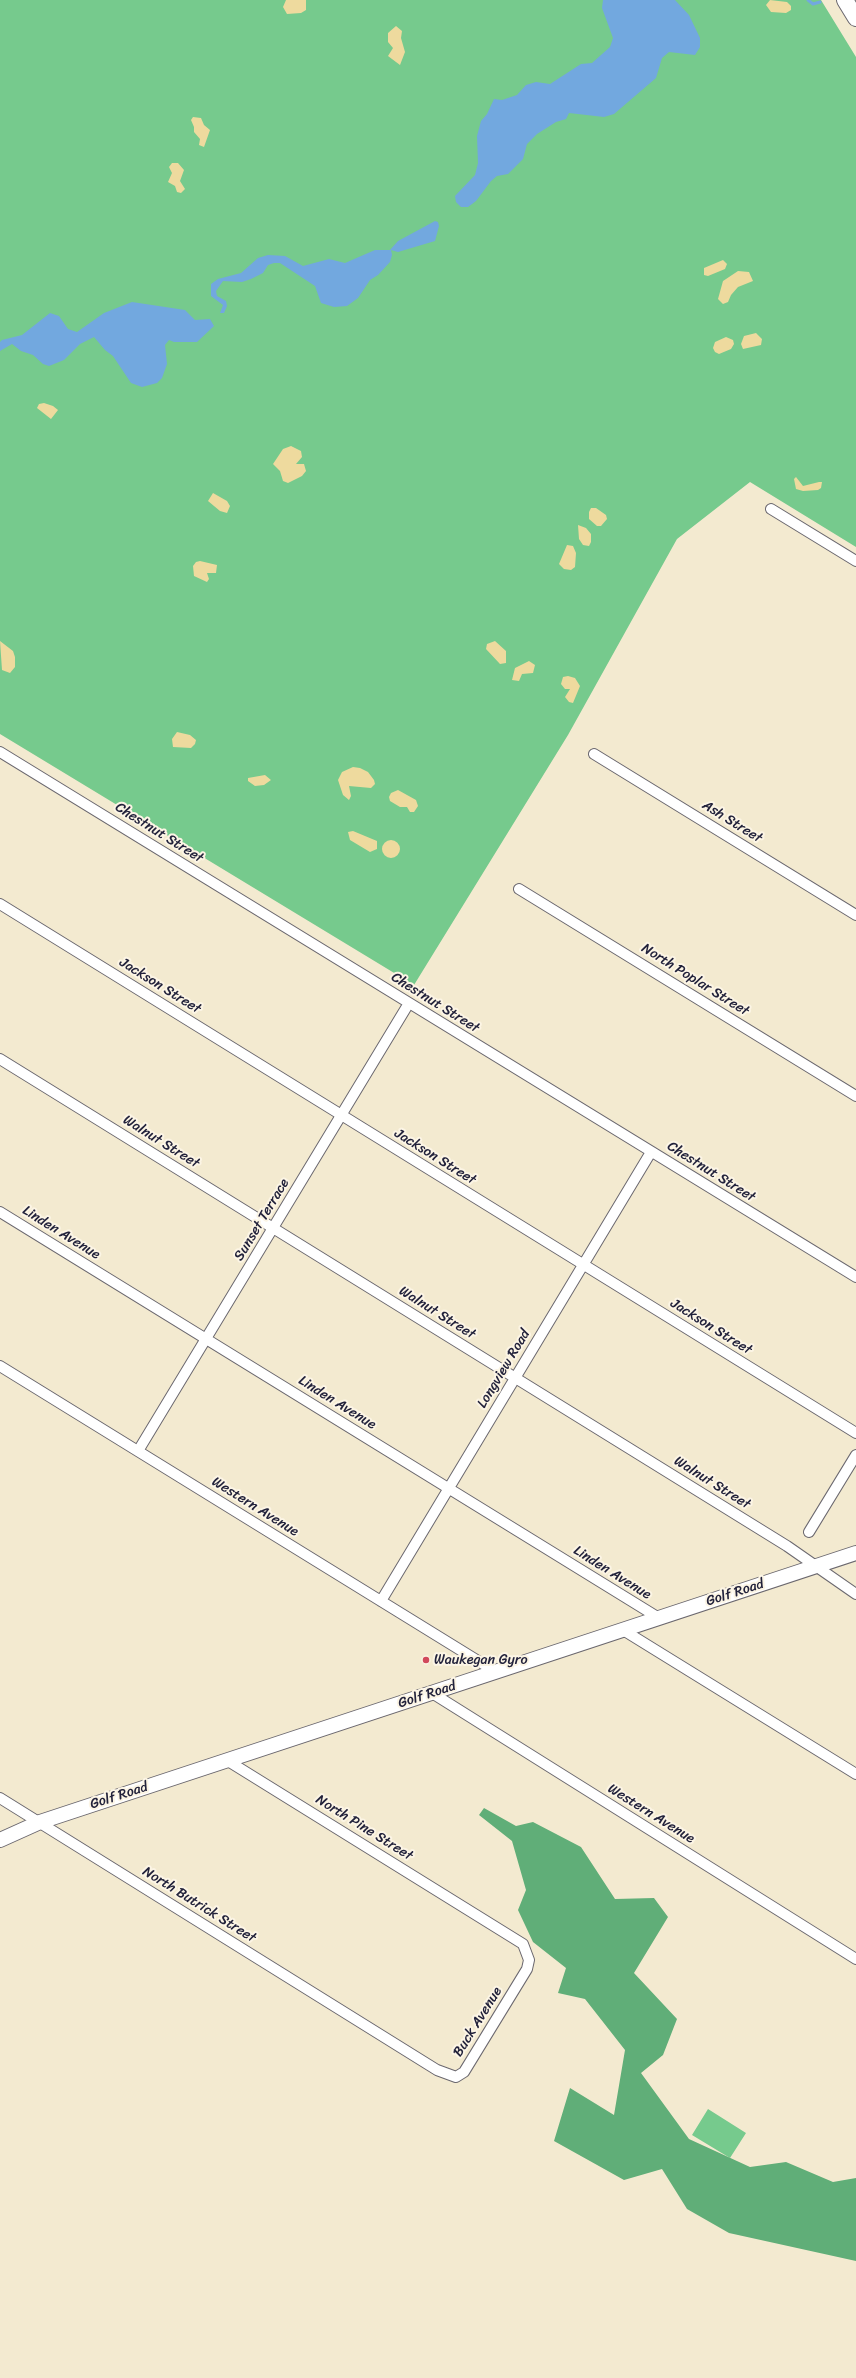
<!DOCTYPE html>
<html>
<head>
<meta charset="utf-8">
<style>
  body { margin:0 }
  canvas { display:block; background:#f3ead0 }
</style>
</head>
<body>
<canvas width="856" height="2378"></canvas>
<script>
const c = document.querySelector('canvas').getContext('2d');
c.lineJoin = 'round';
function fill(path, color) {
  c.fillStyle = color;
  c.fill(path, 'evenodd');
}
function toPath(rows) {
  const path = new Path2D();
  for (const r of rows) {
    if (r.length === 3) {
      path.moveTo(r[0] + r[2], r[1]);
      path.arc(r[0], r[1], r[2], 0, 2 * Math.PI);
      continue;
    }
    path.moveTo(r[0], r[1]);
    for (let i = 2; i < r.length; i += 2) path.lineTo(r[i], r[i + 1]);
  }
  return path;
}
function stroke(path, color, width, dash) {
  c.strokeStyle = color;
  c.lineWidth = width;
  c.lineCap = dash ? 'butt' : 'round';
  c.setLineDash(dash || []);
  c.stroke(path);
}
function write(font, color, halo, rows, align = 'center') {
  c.font = font + ' Sriracha,sans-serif';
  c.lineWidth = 4;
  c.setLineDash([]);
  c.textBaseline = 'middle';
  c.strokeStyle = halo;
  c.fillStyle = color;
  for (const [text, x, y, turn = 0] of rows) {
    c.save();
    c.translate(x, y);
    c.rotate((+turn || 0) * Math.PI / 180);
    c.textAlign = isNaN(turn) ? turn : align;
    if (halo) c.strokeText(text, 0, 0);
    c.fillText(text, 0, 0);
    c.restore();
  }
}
const green = toPath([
  [0,0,821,0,856,57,856,547,750,482,677,539,568,735,414,985,0,734],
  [708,2109,746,2133,730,2158,692,2135]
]);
const forest = toPath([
  [484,1808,516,1826,533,1822,581,1847,615,1899,654,1898,668,1917,634,1973,677,2019,663,2055,641,2073,689,2139,750,2167,786,2162,833,2182,856,2178,856,2261,729,2233,687,2209,662,2169,624,2180,554,2141,570,2088,614,2115,625,2050,585,1999,558,1993,566,1968,533,1942,518,1910,526,1890,512,1841,479,1815]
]);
const sand = toPath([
  [286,0,306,0,306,10,301,13,287,14,283,7],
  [770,0,787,2,791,6,791,10,786,13,771,12,766,5],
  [396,26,402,31,401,38,405,52,400,65,388,56,393,48,388,42,388,33],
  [193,117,201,118,204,125,210,130,204,147,199,145,200,139,194,132,194,127,191,120],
  [172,163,178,163,184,170,180,181,185,189,181,193,177,192,175,186,168,182,172,173,169,167],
  [723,260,727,264,725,269,708,276,704,275,704,268],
  [738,271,749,272,753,281,738,287,731,295,728,302,723,304,718,299,723,281],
  [756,333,762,339,761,345,743,349,741,344,744,336],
  [726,337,733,340,734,344,731,349,719,354,715,352,713,348,715,342],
  [44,403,53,406,58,410,51,419,37,408,39,404],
  [291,446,301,451,302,457,296,464,304,464,306,471,302,476,288,483,283,481,280,471,273,464,283,449],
  [796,477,803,486,819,482,822,482,821,488,818,490,803,491,796,489,794,479],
  [213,493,227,501,230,506,227,513,220,511,208,501],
  [591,508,596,508,606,515,607,519,601,526,597,526,589,519,589,512],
  [578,525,586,528,591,534,591,542,589,546,583,545,579,539],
  [567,545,573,546,576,553,575,567,571,570,564,569,559,564],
  [200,561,217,565,216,573,207,573,209,579,207,582,194,576,193,566,196,562],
  [0,641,13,651,15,657,15,667,10,673,2,670],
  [495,641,506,651,506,663,500,664,486,649,487,644],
  [529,661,535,665,533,673,522,674,519,681,512,680,515,668],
  [568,676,575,678,580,686,573,703,569,702,565,697,570,689,565,689,561,684,563,677],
  [177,732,190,735,196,740,195,744,191,748,173,747,172,739],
  [353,767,360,768,368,772,374,780,375,784,371,788,349,786,351,796,349,800,343,795,338,780,342,772],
  [265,775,271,780,264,785,255,786,248,781,248,778],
  [398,790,416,800,418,806,414,812,410,812,407,807,400,807,390,801,389,797,391,793],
  [353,831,377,841,377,849,370,852,350,840,348,832],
  [391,849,9]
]);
const water = toPath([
  [603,0,675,0,689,15,700,38,700,47,695,55,669,52,662,58,656,78,614,114,604,117,569,113,566,119,556,122,537,134,527,144,523,159,508,174,497,176,491,181,476,201,468,207,461,207,456,202,455,196,475,175,478,163,477,136,481,121,487,114,494,99,502,100,517,95,526,85,536,82,550,84,581,64,592,63,610,47,613,38,602,8],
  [435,221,438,222,439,226,435,241,398,252,391,250,392,255,390,262,378,275,370,280,358,298,347,306,334,307,321,303,315,286,280,263,274,263,268,265,263,273,251,279,242,282,223,281,216,291,217,296,226,301,227,306,224,313,220,313,223,305,211,296,211,284,218,279,241,273,258,258,268,255,285,256,303,266,329,259,345,263,375,250,390,250,398,241],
  [132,302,185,310,195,320,210,319,214,326,197,342,174,342,169,340,165,345,167,364,162,378,157,383,142,387,131,383,113,356,105,350,94,337,80,344,64,360,49,366,43,364,33,355,21,351,12,344,0,351,0,342,2,340,22,335,50,313,59,316,68,329,77,332,104,313]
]);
const stream = toPath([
  [808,0,813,4,820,2]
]);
const street = toPath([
  [771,509,856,561],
  [0,752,856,1277],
  [594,754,856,915],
  [519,889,856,1096],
  [0,904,856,1433],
  [0,1059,787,1546,856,1594],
  [0,1212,659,1618],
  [0,1366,496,1672],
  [138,1451,409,1003],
  [809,1532,856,1455],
  [381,1601,651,1152],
  [623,1630,856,1774],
  [432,1693,856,1959],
  [0,1798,437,2070,456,2077,464,2072,527,1969,529,1960,523,1944,228,1761]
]);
const secondary = toPath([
  [0,1840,40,1822,856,1553]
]);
const primary = toPath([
  [845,0,856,18]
]);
const markers = [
  [426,1660,4,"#d1495b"]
];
const streetNames = [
  ["Ash Street",732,822,32],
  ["Chestnut Street",159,833,32],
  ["North Poplar Street",695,980,32],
  ["Jackson Street",160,986,32],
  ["Chestnut Street",435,1003,32],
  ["Walnut Street",161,1142,32],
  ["Jackson Street",435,1157,32],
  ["Chestnut Street",711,1172,32],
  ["Sunset Terrace",262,1220,-59],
  ["Linden Avenue",61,1233,32],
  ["Walnut Street",437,1313,32],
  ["Jackson Street",711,1327,32],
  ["Longview Road",504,1369,-59],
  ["Linden Avenue",337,1403,32],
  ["Walnut Street",712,1483,32],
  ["Western Avenue",255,1507,32],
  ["Linden Avenue",612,1573,32],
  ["Golf Road",735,1593,-18],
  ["Golf Road",427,1695,-18],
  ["Golf Road",119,1796,-18],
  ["Western Avenue",651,1814,32],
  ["North Pine Street",364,1828,32],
  ["North Butrick Street",199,1905,32],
  ["Buck Avenue",478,2022,-58]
];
const poiNames = [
  ["Waukegan Gyro",434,1660]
];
fill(green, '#76ca8d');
fill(forest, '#60ae78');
fill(sand, '#eeda9e');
fill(water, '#72a8df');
stroke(stream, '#72a8df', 3);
stroke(street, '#6b686f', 12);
stroke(secondary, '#6b686f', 16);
stroke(primary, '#6b686f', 18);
stroke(street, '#fff', 10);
stroke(secondary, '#fff', 14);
stroke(primary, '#fff', 16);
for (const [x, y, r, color] of markers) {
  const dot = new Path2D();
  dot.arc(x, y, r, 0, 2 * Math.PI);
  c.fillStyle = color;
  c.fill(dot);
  stroke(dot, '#fcf5e5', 1.5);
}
write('14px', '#22223b', '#fcf5e5', streetNames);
write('14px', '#22223b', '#fcf5e5', poiNames, 'left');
</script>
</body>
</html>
